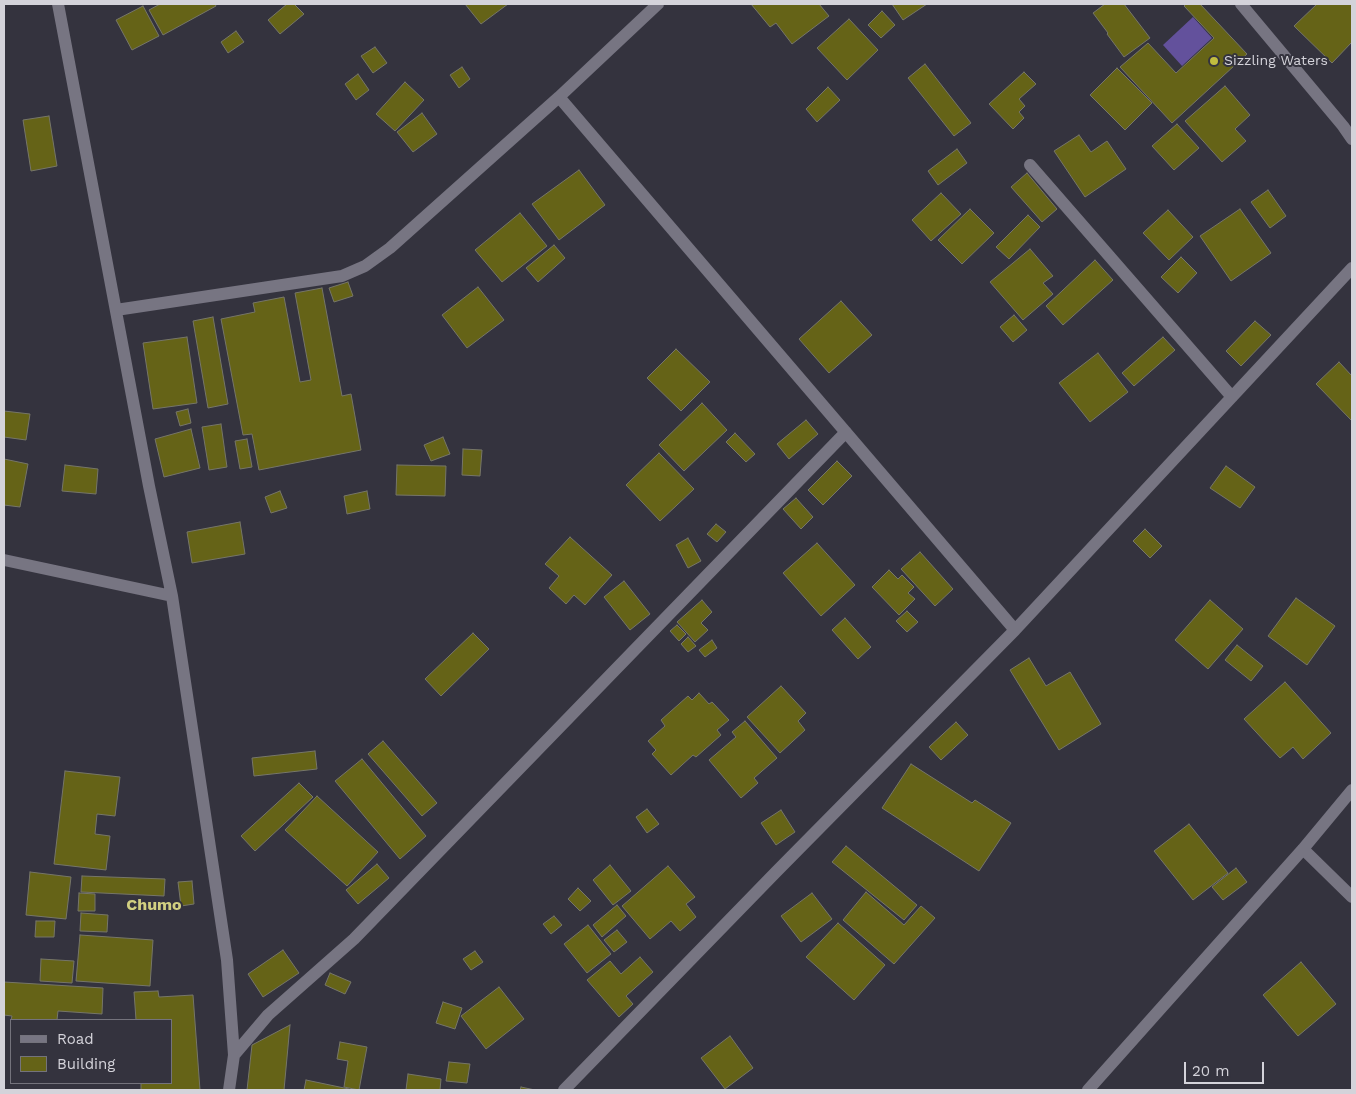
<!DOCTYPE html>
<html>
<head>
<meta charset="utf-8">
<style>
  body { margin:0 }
  #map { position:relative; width:1356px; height:1094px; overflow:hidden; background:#34333e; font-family:"Work Sans",sans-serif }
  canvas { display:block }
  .frame { position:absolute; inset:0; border:5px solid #d4d3da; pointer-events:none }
  .legend { position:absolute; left:10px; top:1019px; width:162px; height:65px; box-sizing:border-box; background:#34333e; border:1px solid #74737c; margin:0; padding:6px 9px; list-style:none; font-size:15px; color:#d4d3da }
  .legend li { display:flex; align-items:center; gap:10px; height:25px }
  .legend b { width:25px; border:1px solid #74737c }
  .scale { position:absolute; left:1184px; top:1062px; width:80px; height:22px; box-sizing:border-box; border:2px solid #d4d3da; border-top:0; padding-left:6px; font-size:15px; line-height:18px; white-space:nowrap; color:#d4d3da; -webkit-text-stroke:4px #34333e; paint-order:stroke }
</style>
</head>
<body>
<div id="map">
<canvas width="1356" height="1094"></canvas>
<div class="frame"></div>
<ul class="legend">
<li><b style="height:6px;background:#777582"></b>Road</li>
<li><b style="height:14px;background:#656317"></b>Building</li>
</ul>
<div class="scale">20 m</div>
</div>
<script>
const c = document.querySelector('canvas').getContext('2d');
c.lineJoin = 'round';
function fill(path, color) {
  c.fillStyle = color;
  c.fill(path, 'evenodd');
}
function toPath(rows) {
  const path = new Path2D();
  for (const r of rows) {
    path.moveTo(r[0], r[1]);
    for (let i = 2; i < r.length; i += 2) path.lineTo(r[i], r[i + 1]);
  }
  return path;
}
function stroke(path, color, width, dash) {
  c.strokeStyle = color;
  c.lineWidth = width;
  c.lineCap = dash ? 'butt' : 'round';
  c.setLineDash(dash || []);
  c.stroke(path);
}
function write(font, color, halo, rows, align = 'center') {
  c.font = font + ' "Work Sans",sans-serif';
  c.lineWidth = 4;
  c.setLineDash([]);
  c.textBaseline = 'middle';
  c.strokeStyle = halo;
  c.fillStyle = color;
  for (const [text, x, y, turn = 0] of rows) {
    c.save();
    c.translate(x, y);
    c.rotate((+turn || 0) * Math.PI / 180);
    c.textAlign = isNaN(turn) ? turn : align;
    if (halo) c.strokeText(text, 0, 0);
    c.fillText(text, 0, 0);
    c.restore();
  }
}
const water = toPath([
  [1193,17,1212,38,1182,66,1163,45]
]);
const building = toPath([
  [160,4,215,4,216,6,163,35,149,10,160,4],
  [287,4,294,4,304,14,280,34,268,20,287,4],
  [465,4,508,4,481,24,465,4],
  [751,4,819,4,829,16,792,44,776,23,770,27,751,4],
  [892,4,927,4,903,20,892,4],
  [1105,4,1124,4,1150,38,1124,57,1107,34,1108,33,1093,13,1105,4],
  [1186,4,1200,4,1247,54,1172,123,1120,67,1148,43,1176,73,1214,38,1184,6,1186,4],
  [1317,4,1352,4,1352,42,1332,63,1294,26,1317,4],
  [143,6,159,36,132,50,116,20,143,6],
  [882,11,895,25,881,38,868,25,882,11],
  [849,19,878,50,847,80,817,48,849,19],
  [236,31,244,42,228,53,221,42,236,31],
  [375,47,387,63,373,73,361,56,375,47],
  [925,64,971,123,954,136,908,78,925,64],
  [462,67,470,79,459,88,450,75,462,67],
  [1117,68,1152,103,1125,130,1090,95,1117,68],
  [1024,72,1036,84,1019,99,1025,106,1019,112,1024,118,1013,129,989,104,1024,72],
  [358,74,369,90,356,100,345,84,358,74],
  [405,82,424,100,395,131,376,114,405,82],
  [1225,86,1250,115,1235,129,1246,141,1222,162,1185,121,1225,86],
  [828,87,840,100,817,122,806,109,828,87],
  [422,113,437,134,413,152,397,132,422,113],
  [49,116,57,166,31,171,23,120,49,116],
  [1177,124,1199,148,1174,170,1152,146,1177,124],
  [1079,135,1091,152,1107,141,1126,169,1085,197,1054,151,1079,135],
  [957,149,967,163,938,185,928,171,957,149],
  [579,170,605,205,559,240,532,204,579,170],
  [1027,173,1057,209,1042,222,1011,187,1027,173],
  [1268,190,1286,216,1270,228,1251,202,1268,190],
  [941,193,961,214,931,241,912,220,941,193],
  [970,209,994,233,962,264,938,240,970,209],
  [1240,209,1271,253,1231,281,1200,236,1240,209],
  [1168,210,1193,237,1169,260,1143,233,1168,210],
  [520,213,547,246,502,282,475,250,520,213],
  [1028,215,1040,227,1009,259,996,247,1028,215],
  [554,245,565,258,538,282,526,268,554,245],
  [1030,249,1053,276,1043,283,1053,294,1023,320,990,282,1030,249],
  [1181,257,1197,273,1178,293,1161,277,1181,257],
  [1095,260,1113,280,1063,325,1046,306,1095,260],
  [348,282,353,296,334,302,329,288,348,282],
  [478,287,504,320,467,348,442,315,478,287],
  [322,288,342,396,351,394,361,450,259,470,252,434,243,435,221,319,255,312,253,303,284,297,300,382,311,380,295,293,322,288],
  [841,301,872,335,829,373,799,339,841,301],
  [1014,315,1027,330,1013,342,1000,327,1014,315],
  [213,317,228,404,208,408,193,321,213,317],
  [1255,321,1271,335,1241,366,1226,351,1255,321],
  [187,337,197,403,153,409,143,343,187,337],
  [1163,337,1175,350,1134,386,1122,373,1163,337],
  [676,349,710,382,681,411,647,378,676,349],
  [1098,353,1128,392,1090,422,1059,383,1098,353],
  [1339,362,1352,376,1352,421,1316,384,1339,362],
  [702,403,727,430,684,471,659,445,702,403],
  [188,409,191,423,180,426,176,412,188,409],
  [4,411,30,414,26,440,4,437,4,411],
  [806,420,818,434,789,459,777,444,806,420],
  [221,424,227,467,209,470,202,427,221,424],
  [191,429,200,468,164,477,155,439,191,429],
  [735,433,755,454,746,462,726,442,735,433],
  [443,437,450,454,431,461,424,445,443,437],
  [247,439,252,467,240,469,235,441,247,439],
  [463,449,482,450,480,476,462,475,463,449],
  [659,453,694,489,660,521,626,485,659,453],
  [4,459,28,464,20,507,4,505,4,459],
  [837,461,852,476,823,505,808,490,837,461],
  [65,465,98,469,96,494,62,491,65,465],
  [397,465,446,466,445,496,396,495,397,465],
  [1226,466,1255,487,1240,508,1210,488,1226,466],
  [280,491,287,508,271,513,265,497,280,491],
  [367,491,370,509,347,514,344,496,367,491],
  [796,498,813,517,801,529,783,509,796,498],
  [240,522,245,554,192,563,187,532,240,522],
  [716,524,726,532,717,542,707,534,716,524],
  [1145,529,1162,546,1150,558,1133,541,1145,529],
  [570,537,612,575,585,605,574,595,566,604,549,588,559,576,545,564,570,537],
  [688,538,701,561,688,568,676,545,688,538],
  [817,543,855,585,821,616,783,573,817,543],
  [920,552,953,589,935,606,901,569,920,552],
  [889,570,898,579,902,575,914,587,908,593,915,599,899,615,872,587,889,570],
  [624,581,650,614,630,630,604,597,624,581],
  [1296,598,1335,626,1307,665,1268,636,1296,598],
  [702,600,712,612,701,623,708,630,695,642,677,622,702,600],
  [1210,600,1243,629,1208,669,1175,640,1210,600],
  [907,611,918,622,907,632,896,621,907,611],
  [845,618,871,647,858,659,832,630,845,618],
  [677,625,686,634,679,641,670,631,677,625],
  [473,633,489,649,441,696,425,679,473,633],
  [688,637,696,646,688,652,681,644,688,637],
  [712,640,717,648,705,657,699,650,712,640],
  [1237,645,1263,666,1251,681,1225,660,1237,645],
  [1029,658,1046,686,1070,672,1101,724,1059,750,1010,670,1029,658],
  [1285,682,1331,733,1303,759,1293,747,1280,758,1244,719,1285,682],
  [781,686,806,713,798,721,805,730,780,753,747,717,781,686],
  [699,693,709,704,712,702,729,720,717,730,721,735,696,757,693,755,671,775,652,754,656,750,648,741,665,726,661,720,688,696,692,700,699,693],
  [745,721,777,758,754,778,758,783,741,798,709,760,736,737,732,732,745,721],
  [956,722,968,735,941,760,929,747,956,722],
  [383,741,437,803,422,816,368,754,383,741],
  [315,751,317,769,254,776,252,758,315,751],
  [362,759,426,836,400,859,335,781,362,759],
  [911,764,972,803,975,800,1011,823,979,871,882,808,911,764],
  [65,771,120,777,115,816,97,814,95,834,110,836,106,870,54,864,65,771],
  [299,783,313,797,255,851,241,836,299,783],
  [317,796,378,852,347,886,285,830,317,796],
  [647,809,659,824,647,833,636,817,647,809],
  [781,810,795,832,776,845,761,823,781,810],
  [1189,824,1228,873,1193,900,1154,851,1189,824],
  [846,846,917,905,904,920,832,862,846,846],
  [377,864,389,878,358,904,346,890,377,864],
  [610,865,631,891,613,905,593,880,610,865],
  [668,866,695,897,686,904,696,917,680,931,671,921,650,939,622,906,668,866],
  [1236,868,1247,882,1223,900,1212,887,1236,868],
  [30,872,71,877,66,919,26,915,30,872],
  [82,876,165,879,164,896,81,892,82,876],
  [192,881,194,904,181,906,178,882,192,881],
  [578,888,591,901,580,911,568,899,578,888],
  [866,892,904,925,921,906,935,918,894,964,843,920,866,892],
  [79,893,95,894,95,911,78,911,79,893],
  [812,893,832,919,801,942,781,916,812,893],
  [617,905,626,916,602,937,593,925,617,905],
  [81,913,108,915,107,932,80,931,81,913],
  [554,916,562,925,551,934,543,924,554,916],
  [36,921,55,921,54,937,35,937,36,921],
  [838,923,885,965,854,1000,806,957,838,923],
  [588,925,611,954,587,973,564,944,588,925],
  [617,930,627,942,614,952,604,940,617,930],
  [80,935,153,940,150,986,76,981,80,935],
  [283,950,299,973,263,997,248,974,283,950],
  [475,951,483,962,471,970,463,959,475,951],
  [640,957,653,972,626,996,633,1004,619,1017,587,980,610,961,621,974,640,957],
  [41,959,74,961,72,983,40,981,41,959],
  [1301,962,1336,1004,1298,1036,1263,995,1301,962],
  [330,973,351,982,345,994,325,985,330,973],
  [4,982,103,988,102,1014,58,1011,57,1020,11,1020,12,1016,4,1015,4,982],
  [499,987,524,1019,486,1049,461,1016,499,987],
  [158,991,159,997,193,995,200,1090,141,1090,141,1083,171,1083,171,1020,136,1020,134,992,158,991],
  [443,1002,462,1008,455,1029,436,1023,443,1002],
  [290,1025,284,1090,247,1090,252,1045,290,1025],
  [730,1036,753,1068,725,1089,701,1058,730,1036],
  [340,1042,367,1047,359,1090,344,1087,348,1061,337,1059,340,1042],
  [449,1062,470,1064,467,1083,446,1081,449,1062],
  [408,1074,441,1079,440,1090,406,1090,408,1074],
  [306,1080,349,1089,348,1090,304,1090,306,1080],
  [521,1087,535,1090,520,1090,521,1087]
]);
const street = toPath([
  [58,4,149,486,172,596,227,960,234,1055,229,1090],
  [1241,4,1343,126,1352,139],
  [559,97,1015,630],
  [1030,165,1232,397],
  [116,310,342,276,365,266,390,248,559,97,658,4],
  [4,560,172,596],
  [1303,849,1352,897],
  [234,1055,268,1015,354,939,846,432],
  [564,1090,776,872,1015,630,1352,268],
  [1088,1090,1303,849,1352,790]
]);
const markers = [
  [1214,61,5,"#c2bd3f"]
];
const poiNames = [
  ["Sizzling Waters",1224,61]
];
const quarterNames = [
  ["Chumo",154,905]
];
fill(water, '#63519c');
fill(building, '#656317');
stroke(building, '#767669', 1);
stroke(street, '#777582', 12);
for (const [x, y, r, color] of markers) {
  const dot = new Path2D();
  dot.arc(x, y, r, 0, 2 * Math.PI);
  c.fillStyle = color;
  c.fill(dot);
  stroke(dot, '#34333e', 2);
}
write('14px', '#d4d3da', '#34333e', poiNames, 'left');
write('bold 16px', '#d1cf81', '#34333e', quarterNames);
</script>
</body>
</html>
